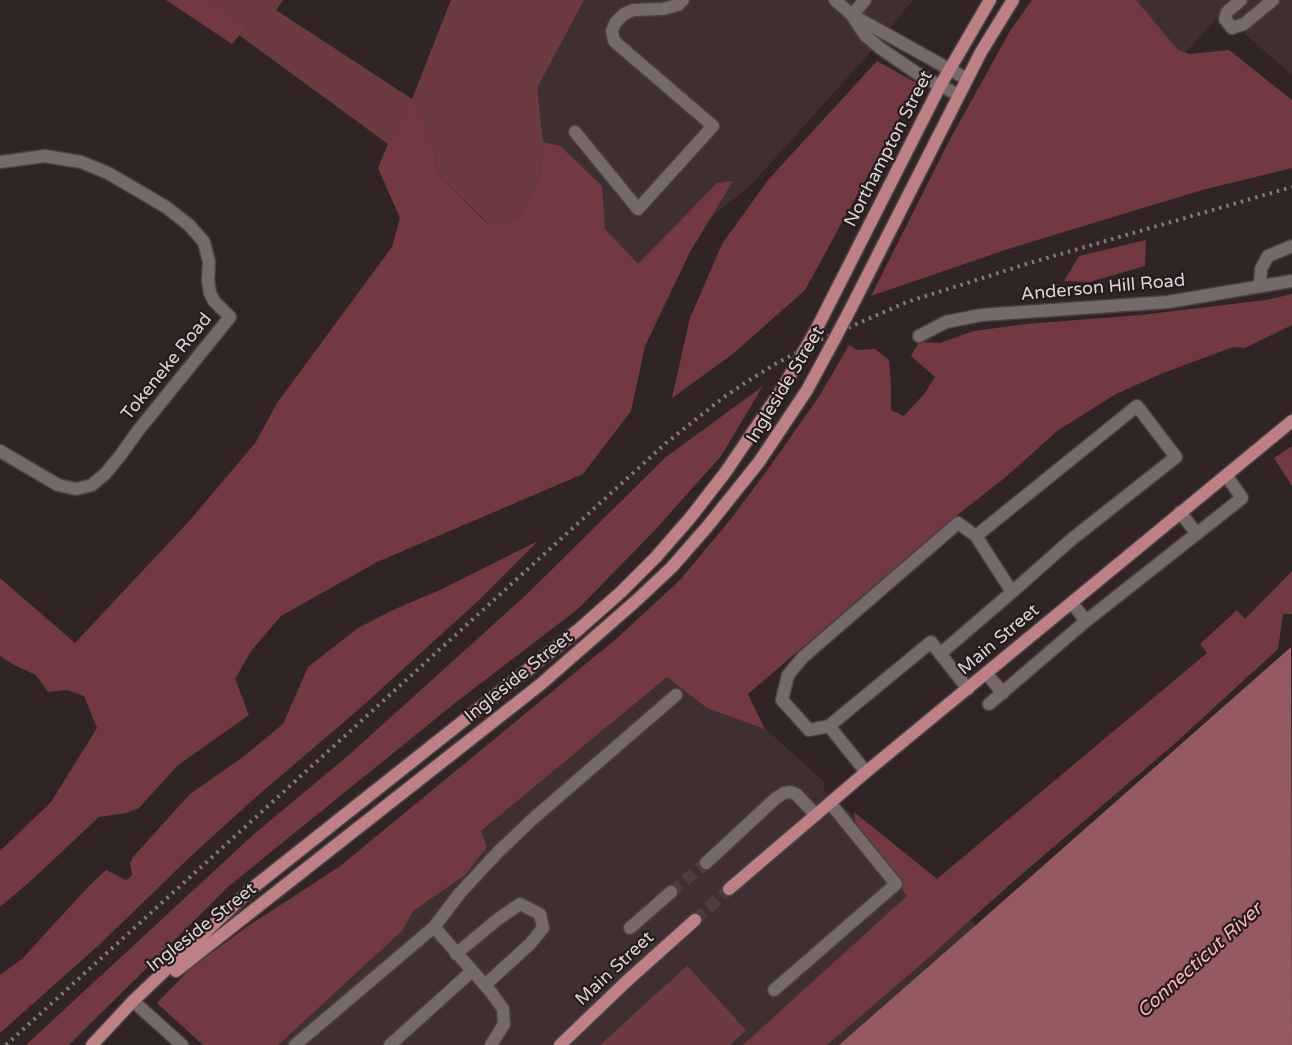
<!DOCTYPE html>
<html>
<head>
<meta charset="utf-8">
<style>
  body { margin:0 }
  canvas { display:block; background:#302425 }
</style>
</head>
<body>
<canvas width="1292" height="1045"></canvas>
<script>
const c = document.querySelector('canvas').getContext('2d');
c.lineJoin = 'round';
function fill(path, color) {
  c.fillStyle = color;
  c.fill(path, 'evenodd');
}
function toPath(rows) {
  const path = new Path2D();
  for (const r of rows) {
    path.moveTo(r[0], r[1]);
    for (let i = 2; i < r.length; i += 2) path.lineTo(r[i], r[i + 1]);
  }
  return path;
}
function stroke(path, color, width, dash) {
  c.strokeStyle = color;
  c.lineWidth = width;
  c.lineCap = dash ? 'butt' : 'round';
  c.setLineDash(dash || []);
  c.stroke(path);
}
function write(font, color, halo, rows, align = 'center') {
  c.font = font + ' "Varela Round",sans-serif';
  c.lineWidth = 4.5;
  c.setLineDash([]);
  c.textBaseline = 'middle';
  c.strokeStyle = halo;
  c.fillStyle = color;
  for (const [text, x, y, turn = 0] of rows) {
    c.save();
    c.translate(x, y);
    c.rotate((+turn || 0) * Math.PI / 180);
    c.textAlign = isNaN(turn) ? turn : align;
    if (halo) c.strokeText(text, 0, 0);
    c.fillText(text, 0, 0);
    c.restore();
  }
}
const built = toPath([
  [584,0,913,0,866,57,751,185,640,274,614,258,514,130],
  [1115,0,1292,0,1292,75,1221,13,1181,58],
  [689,659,824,782,824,790,976,925,839,1045,203,1045,157,1003,209,961,475,836]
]);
const green = toPath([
  [211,0,283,0,276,10,412,99,451,0,584,0,537,88,543,142,539,177,519,218,488,223,438,175,433,143,412,100,388,144,239,35,247,26],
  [687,966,746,1030,730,1045,600,1045]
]);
const forest = toPath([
  [166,0,211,0,247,26,232,44],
  [1032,0,1136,0,1178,50,1189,54,1229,50,1292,100,1292,168,1202,190,1008,249,871,296,948,143,1010,31],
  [877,61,918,84,805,290,734,353,672,398,690,318,722,244,768,180],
  [412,99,433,143,438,175,487,223,519,218,539,177,543,142,560,146,602,186,605,229,638,264,717,183,733,181,690,252,645,346,631,411,583,474,377,562,281,616,251,651,235,679,249,715,178,765,139,808,126,813,99,817,34,878,0,907,0,851,51,802,97,728,84,696,67,690,48,692,36,675,14,665,0,656,0,578,75,643,191,519,256,442,277,403,392,247,400,218,378,168,388,144],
  [1146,240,1145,266,1089,282,1064,281,1079,256],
  [1292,294,1292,325,1245,348,1233,347,1163,373,1116,394,1057,431,1007,476,946,524,748,694,765,729,707,708,667,677,481,831,487,847,465,875,413,911,403,930,278,1045,203,1045,157,1003,191,968,248,926,339,867,616,639,679,581,730,520,766,472,820,395,849,345,857,350,875,349,889,360,891,385,891,410,904,416,925,393,935,377,911,356,919,342,940,343,974,331,1026,324,1141,315,1266,300],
  [763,386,721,456,655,530,578,609,455,703,229,886,69,1045,26,1045,254,834,350,754,526,595,666,457],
  [1291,447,1292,447,1292,486,1274,458],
  [538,541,478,601,358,710,256,797,191,856,99,945,0,1033,0,975,22,959,87,888,106,870,126,880,130,878,132,874,130,863,133,857,190,794,243,757,283,724,308,667,358,628,395,609,440,590],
  [1292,571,1292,614,1283,614,1278,649,1172,746,1015,880,919,966,827,1045,743,1045,907,896,856,825,854,812,937,879,1207,653,1200,644,1237,610,1245,619]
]);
const water = toPath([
  [1291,647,1292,1045,839,1045,976,925]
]);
const minorTunnel = toPath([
  [671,892,706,863]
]);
const majorTunnel = toPath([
  [695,920,729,889]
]);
const minor = toPath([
  [835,0,852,15,967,79],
  [1241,0,1227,12,1225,19,1232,28,1244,24,1273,0],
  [852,15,865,0],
  [853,17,865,35,880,48,921,76,959,95],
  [575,132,638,209,713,126,614,41,612,31,615,23,624,14,633,10,663,9,678,5,683,0],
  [0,162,45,156,81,162,108,173,166,207,189,225,204,242,209,262,208,280,210,293,214,301,230,317,137,432,120,456,105,474,92,485,76,489,58,485,0,451],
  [1260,286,1261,269,1268,256,1292,246],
  [919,336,946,322,981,315,1168,302,1292,281],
  [1180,512,1197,534],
  [1072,603,1086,621,1242,498,1226,475],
  [940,654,1012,592,1072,539,1176,457,1137,406,976,536,1012,592],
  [986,673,1003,693],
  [989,704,1086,621],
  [829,726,809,730,782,700,788,675,803,657,958,523,976,536],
  [866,772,829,726,931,642,968,689],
  [706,863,776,798,784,793,790,792,796,794,816,815],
  [630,928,671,892],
  [456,954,498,919,520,904,540,914,543,928,530,944,485,985],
  [774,990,896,884,830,803],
  [133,1001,182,1045],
  [295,1045,434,927],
  [390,1045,472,971],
  [491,1045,504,1024,503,1009,490,991,434,927,460,893,499,851,535,817,676,695]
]);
const major = toPath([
  [851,308,981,52,1013,0],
  [816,330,940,86,990,0],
  [729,889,866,772,1292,421],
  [176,971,541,684,637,600,672,567,707,527,759,462,807,390,832,344],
  [92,1045,133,1001,250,890,578,630,621,592,656,557,690,518,725,473,784,386,797,363],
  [560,1045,628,980,695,920]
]);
const rail = toPath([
  [6,1045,666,443,724,397,751,379,777,363,822,339,907,302,1033,262,1292,187]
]);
const majorBridge = toPath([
  [832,344,851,308],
  [797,363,816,330]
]);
const streetNames = [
  ["Northampton Street",889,149,-63],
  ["Anderson Hill Road",1103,288,-5],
  ["Tokeneke Road",167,367,-51],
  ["Ingleside Street",786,385,-59],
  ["Main Street",999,640,-40],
  ["Ingleside Street",519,677,-39],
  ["Ingleside Street",202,928,-38],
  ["Main Street",615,969,-43]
];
const waterNames = [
  ["Connecticut River",1200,961,-42]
];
fill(built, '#402f30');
fill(green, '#6c3b40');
fill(forest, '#723a40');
fill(water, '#955a5f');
stroke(minorTunnel, '#4a3e3f', 12, [12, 6]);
stroke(majorTunnel, '#4a3e3f', 12, [12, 6]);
stroke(minor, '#4a4141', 15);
stroke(major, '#4a4141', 15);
stroke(minor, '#766969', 12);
stroke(major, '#bd8085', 12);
stroke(rail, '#83797a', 4, [2.5, 5]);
stroke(majorBridge, '#4a4141', 15, []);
stroke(majorBridge, '#bd8085', 12);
write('18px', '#dcd4d4', '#261b1c', streetNames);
write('italic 19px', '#feb4b9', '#261b1c', waterNames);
</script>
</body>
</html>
